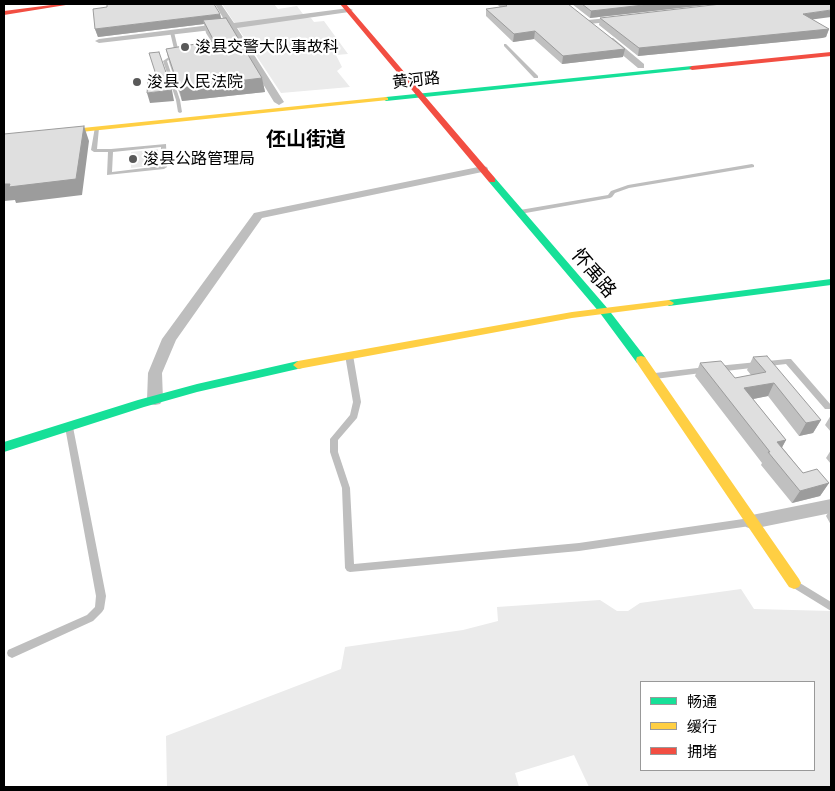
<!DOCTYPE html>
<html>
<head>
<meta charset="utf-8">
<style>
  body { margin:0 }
  #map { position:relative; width:835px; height:791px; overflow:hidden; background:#fff; font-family:Commissioner,"Noto Sans SC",sans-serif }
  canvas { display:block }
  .frame { position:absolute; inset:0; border:5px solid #000; pointer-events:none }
  .legend { position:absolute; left:640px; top:681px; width:175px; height:90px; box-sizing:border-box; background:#fff; border:1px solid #999; margin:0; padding:6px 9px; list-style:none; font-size:15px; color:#000 }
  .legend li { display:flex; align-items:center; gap:10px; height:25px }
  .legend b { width:25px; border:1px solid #999 }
</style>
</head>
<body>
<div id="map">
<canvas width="835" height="791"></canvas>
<div class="frame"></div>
<ul class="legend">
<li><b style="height:6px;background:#16e098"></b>畅通</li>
<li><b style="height:6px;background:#ffcf43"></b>缓行</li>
<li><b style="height:6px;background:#f24e42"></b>拥堵</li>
</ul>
</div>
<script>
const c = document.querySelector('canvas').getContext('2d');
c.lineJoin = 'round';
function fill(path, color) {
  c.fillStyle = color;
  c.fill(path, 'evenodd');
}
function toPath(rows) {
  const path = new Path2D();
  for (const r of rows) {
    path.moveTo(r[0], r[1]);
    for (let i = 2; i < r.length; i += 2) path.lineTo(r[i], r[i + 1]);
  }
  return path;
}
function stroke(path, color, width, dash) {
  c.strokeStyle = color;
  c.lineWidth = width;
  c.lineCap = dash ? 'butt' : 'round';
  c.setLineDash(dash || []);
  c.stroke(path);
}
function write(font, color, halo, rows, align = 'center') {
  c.font = font + ' Commissioner,"Noto Sans SC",sans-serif';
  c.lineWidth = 4.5;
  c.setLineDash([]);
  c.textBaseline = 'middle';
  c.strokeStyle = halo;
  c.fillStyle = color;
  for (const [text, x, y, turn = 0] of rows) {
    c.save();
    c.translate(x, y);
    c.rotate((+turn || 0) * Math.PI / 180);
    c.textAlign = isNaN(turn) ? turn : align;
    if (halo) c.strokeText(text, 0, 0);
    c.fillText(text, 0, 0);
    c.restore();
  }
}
const green = toPath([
  [222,4,274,4,278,9,297,6,306,18,311,18,314,22,324,21,348,54,336,55,342,67,337,71,350,87,281,93],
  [158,149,159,165,131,168,131,152],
  [741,589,754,609,831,611,831,787,589,787,574,755,515,773,519,787,167,787,166,736,341,669,345,647,463,630,498,621,497,607,600,600,617,611,628,611,640,603],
  [814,682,814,770,641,770,641,682]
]);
const lane = toPath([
  [172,31,174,32,179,53,167,61,180,100,182,112,180,113,178,112,176,100,163,61,175,53,170,32,172,31],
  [504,44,506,44,538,76,538,78,534,78,504,46,504,44],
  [95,127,99,128,97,149,111,149,166,144,167,167,164,169,107,175,108,152,94,152,91,150,95,127],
  [161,147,161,166,112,172,113,152,161,147],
  [752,164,754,165,754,167,629,188,615,193,612,197,610,198,520,214,517,212,520,210,608,195,611,191,628,185,752,164],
  [346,353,352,353,353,355,361,402,357,418,338,440,338,452,350,488,354,564,579,543,750,518,753,519,754,522,753,525,750,526,579,551,350,572,347,571,345,568,342,488,330,452,330,439,350,415,353,402,345,355,346,353],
  [788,359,791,359,831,405,831,409,825,409,786,364,717,372,713,369,717,366,788,359],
  [706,367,709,368,710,370,709,372,655,379,651,376,655,373,706,367],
  [69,424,72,425,73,427,106,596,104,609,102,612,93,621,12,658,8,656,7,653,8,650,87,615,95,607,96,596,65,427,66,425,69,424],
  [795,580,831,602,831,611,792,587,790,584,792,581,795,580]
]);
const street = toPath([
  [215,4,221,4,234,23,349,8,353,10,349,12,237,28,284,102,279,105,274,102,229,28,99,43,95,41,99,39,226,23,215,4],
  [618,17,621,17,621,21,588,24,584,22,588,20,618,17],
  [607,38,613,38,644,64,644,68,638,68,607,42,607,38],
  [483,166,487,167,488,169,487,171,262,218,176,340,162,373,163,400,160,404,155,405,150,404,147,400,148,373,162,339,254,213,483,166],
  [831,499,831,513,752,529,746,527,743,522,746,517,752,515,831,499]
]);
const fast = toPath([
  [692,66,695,68,694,69,386,101,383,99,386,97,692,66],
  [489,178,495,178,608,309,645,357,646,360,645,363,637,363,600,313,489,182,489,178],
  [831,279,831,285,669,306,664,303,669,300,831,279],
  [298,361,303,365,302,368,197,392,144,407,4,452,4,442,138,400,197,384,298,361]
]);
const slow = toPath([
  [386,97,388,98,388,100,4,140,4,136,386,97],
  [669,300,674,303,672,305,572,318,298,369,293,365,298,361,572,312,669,300],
  [641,356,645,357,799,579,801,583,799,587,794,589,789,587,637,363,636,360,637,357,641,356]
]);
const jam = toPath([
  [59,4,72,4,4,15,4,11,59,4],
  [340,4,346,4,495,178,495,182,489,182,340,4],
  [831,52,831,56,692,70,689,68,692,66,831,52]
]);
const wall = toPath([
  [497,4,568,4,623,57,562,64,534,39,513,42,486,16,486,9,500,7],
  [572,4,715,4,590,18],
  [220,14,221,18,262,78,265,92,182,101,169,62,166,49,211,41,206,33,204,24,98,37,95,29],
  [600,18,813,20,829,29,826,37,822,38,638,56,599,25],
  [753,357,821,420,813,433,799,436,768,396,753,399,786,440,782,447,803,473,829,483,820,496,792,503,761,465,762,463,695,376,700,363,735,378,751,375,747,370],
  [831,415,831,432,825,425],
  [831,450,831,464,826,458],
  [831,508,831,525,826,516]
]);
const shadedWall = toPath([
  [652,4,715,4,590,18,591,11],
  [831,10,831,17,801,21,803,14],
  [220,14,222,22,203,20,204,24,98,37,95,29],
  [829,29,826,37,822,38,638,56,639,48],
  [535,31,534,39,513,42,514,34],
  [625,49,623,57,562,64,563,56],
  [262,78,265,92,182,101,179,88],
  [172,90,174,101,150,103,147,93],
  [84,126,89,141,82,195,16,203,15,200,4,201,4,184],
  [774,383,768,396,738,402,744,388],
  [821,420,813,433,799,436,806,423],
  [786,440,779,453,777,442],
  [829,483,820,496,792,503,800,491]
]);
const building = toPath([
  [107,4,214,4,220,14,95,29,93,9,107,7,107,4],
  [505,4,568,4,625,49,563,56,535,31,514,34,486,9,507,6,505,4],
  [582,4,652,4,591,11,582,4],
  [721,4,831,4,831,10,803,14,829,29,639,48,600,18,721,4],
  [226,18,262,78,179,88,166,49,214,41,203,20,226,18],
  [159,52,172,90,147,93,148,82,158,81,149,53,159,52],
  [84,126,76,179,9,187,10,184,4,184,4,134,84,126],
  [767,356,821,420,806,423,774,383,744,388,786,440,777,442,803,473,817,469,829,483,800,491,768,452,770,452,700,363,721,361,735,378,766,372,753,357,767,356]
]);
const markers = [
  [185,47,5,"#595959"],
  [137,82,5,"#595959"],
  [133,159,5,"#595959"]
];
const farPoinames = [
  ["浚县交警大队事故科",195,47],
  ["浚县人民法院",147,82],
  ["浚县公路管理局",143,159]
];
const farStreetnames = [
  ["黄河路",416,80,-6]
];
const streetNames = [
  ["怀禹路",594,273,50]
];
const farDistrictnames = [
  ["伾山街道",306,139]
];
fill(green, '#ebebeb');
fill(lane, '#bebebe');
fill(street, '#bebebe');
fill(fast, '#16e098');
fill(slow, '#ffcf43');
fill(jam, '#f24e42');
fill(wall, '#c0c0c0');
fill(shadedWall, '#9c9c9c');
fill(building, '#dfdfdf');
stroke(building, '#9c9c9c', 1);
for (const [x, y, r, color] of markers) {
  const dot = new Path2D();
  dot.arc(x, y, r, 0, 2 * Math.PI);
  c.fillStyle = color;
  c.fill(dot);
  stroke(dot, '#fff', 2);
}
write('16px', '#000', '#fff', farPoinames, 'left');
write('16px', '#000', '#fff', farStreetnames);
write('19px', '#000', '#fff', streetNames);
write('bold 20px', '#000', '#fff', farDistrictnames);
</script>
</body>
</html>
